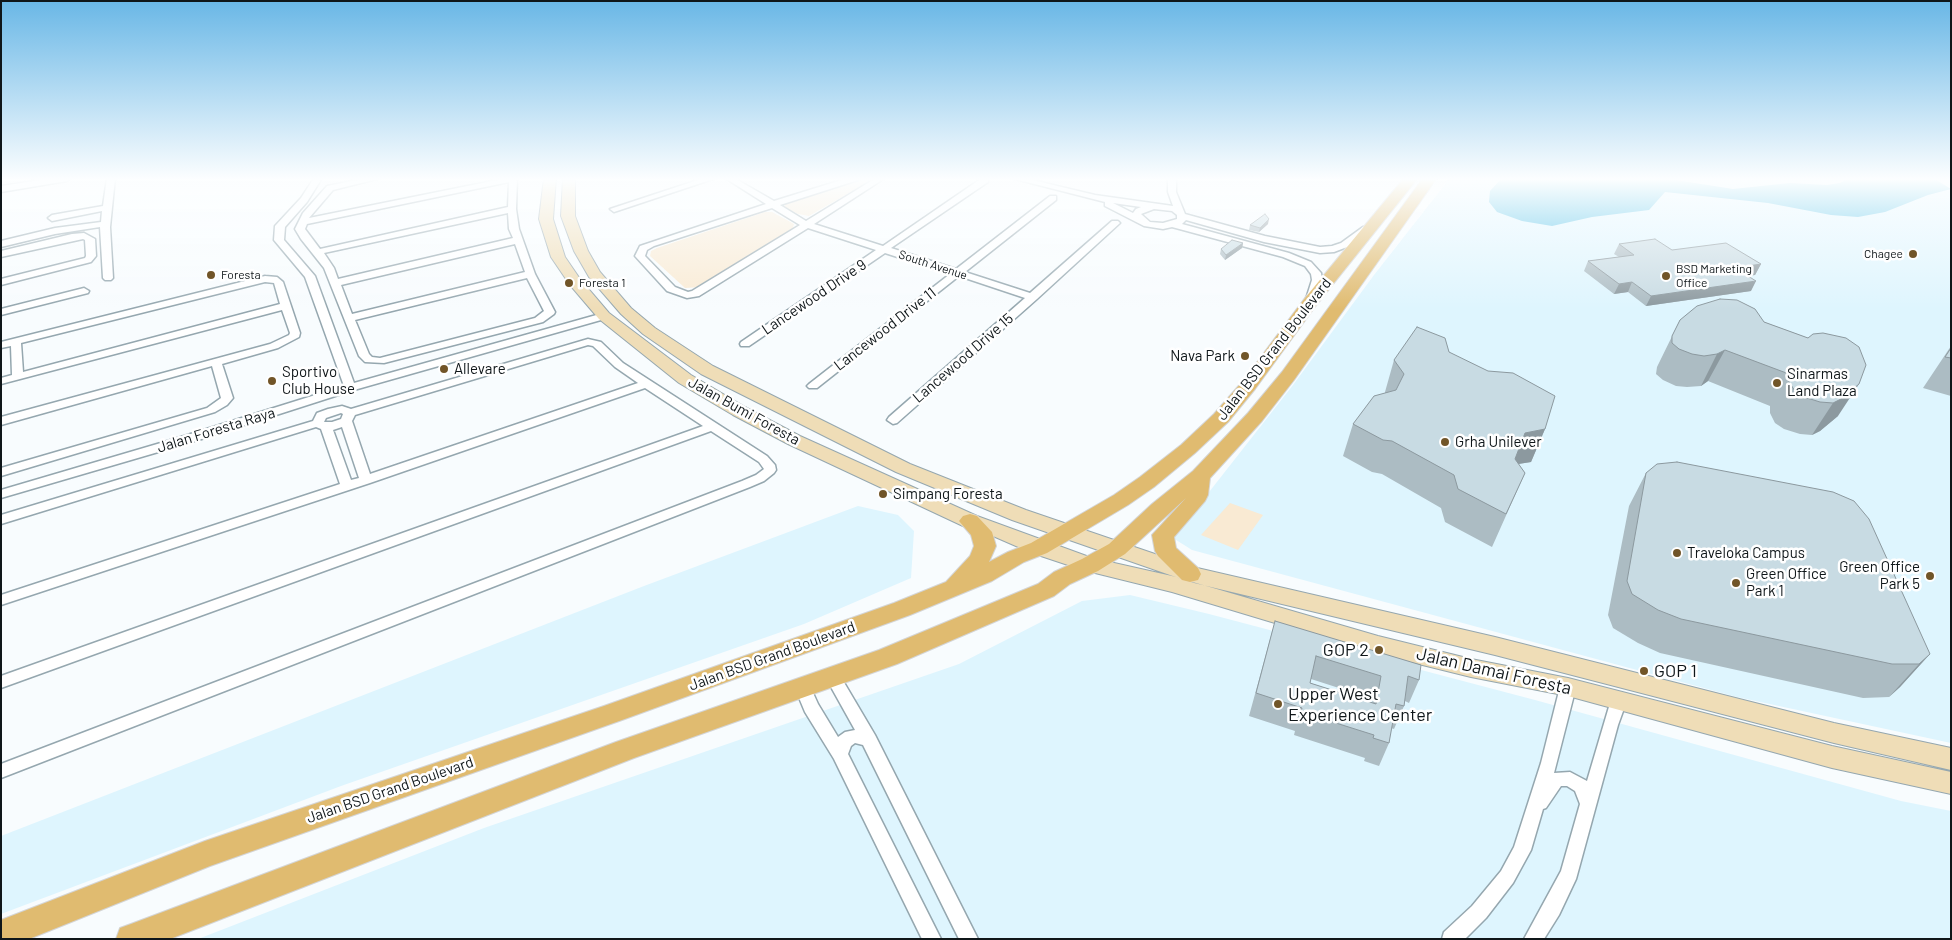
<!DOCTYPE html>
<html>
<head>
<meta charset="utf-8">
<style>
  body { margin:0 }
  #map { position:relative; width:1952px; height:940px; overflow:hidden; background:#f8fcfe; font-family:Barlow,sans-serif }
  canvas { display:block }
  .frame { position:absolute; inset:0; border:2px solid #0f1619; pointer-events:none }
</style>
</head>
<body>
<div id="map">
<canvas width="1952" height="940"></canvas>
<div class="frame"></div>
</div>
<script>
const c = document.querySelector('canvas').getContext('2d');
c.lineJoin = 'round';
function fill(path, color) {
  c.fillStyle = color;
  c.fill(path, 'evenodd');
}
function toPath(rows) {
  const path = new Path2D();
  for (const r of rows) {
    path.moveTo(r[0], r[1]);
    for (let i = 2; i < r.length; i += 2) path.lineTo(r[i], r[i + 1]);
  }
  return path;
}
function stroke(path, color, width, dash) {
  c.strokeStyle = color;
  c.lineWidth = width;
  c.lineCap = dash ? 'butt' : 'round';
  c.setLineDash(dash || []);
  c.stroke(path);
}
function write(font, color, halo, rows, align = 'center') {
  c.font = font + ' Barlow,sans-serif';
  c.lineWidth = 5;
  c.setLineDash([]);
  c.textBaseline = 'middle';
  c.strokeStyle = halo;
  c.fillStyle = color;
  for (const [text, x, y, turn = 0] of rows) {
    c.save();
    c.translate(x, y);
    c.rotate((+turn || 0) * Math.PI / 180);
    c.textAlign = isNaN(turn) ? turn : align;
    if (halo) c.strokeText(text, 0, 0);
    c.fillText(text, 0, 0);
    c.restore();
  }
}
const built = toPath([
  [1450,178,1951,178,1951,743,1737,697,1192,550,1173,538,1293,385,1374,275],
  [858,506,898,515,914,531,911,578,804,624,341,786,1,914,1,836,644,586],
  [1130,595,1209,614,1535,700,1901,801,1951,811,1951,939,198,939,484,828,959,664,1082,601]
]);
const green = toPath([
  [862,178,875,178,809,216,798,214,784,207,786,203],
  [765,212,772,212,787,220,794,224,793,228,702,287,685,288,650,256,651,251,657,248],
  [1230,503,1263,515,1238,550,1201,535]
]);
const water = toPath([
  [1502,178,1663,178,1733,189,1790,183,1827,185,1840,183,1849,178,1934,178,1933,178,1951,189,1928,195,1885,212,1858,217,1831,215,1768,203,1665,192,1649,210,1592,217,1552,226,1522,221,1497,212,1489,202,1490,191]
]);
const minor = toPath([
  [54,178,71,178,67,181,1,192,1,186,54,178],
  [107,178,115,178,110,227,113,278,111,280,105,280,103,278,100,227,55,234,1,247,1,241,55,228,101,222,102,211,52,221,48,218,52,215,103,206,107,178],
  [314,178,322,178,307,202,285,227,284,240,315,276,354,383,600,314,608,314,609,316,608,318,354,390,189,443,1,498,1,490,181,437,344,386,305,277,274,240,275,226,301,198,314,178],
  [367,178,381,178,333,190,309,218,507,178,517,178,516,209,519,229,535,274,555,312,554,314,543,322,384,363,365,362,359,356,324,268,301,239,295,229,303,213,327,186,367,178],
  [509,182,508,207,320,249,305,229,307,224,509,182],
  [508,213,509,229,513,238,338,279,334,268,324,253,508,213],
  [515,244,525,272,352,314,341,285,515,244],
  [527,278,544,311,535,318,380,358,372,357,369,354,355,320,527,278],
  [704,178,716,178,614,212,610,209,704,178],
  [725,178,734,178,774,201,848,178,859,178,858,180,780,205,806,221,876,178,885,178,814,224,883,246,982,178,988,178,988,182,891,248,956,269,1050,196,1056,196,1056,200,965,272,1030,293,1112,221,1118,221,1120,223,1037,299,897,423,893,424,887,420,889,417,1025,298,959,276,817,388,809,388,807,386,809,384,950,274,885,253,749,346,741,346,740,344,741,342,876,250,808,228,699,296,687,298,667,291,635,256,640,246,766,204,725,178],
  [772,208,800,225,692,291,688,292,675,287,645,256,647,250,654,246,772,208],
  [1011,178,1024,178,1095,195,1173,206,1168,192,1168,178,1176,178,1176,192,1185,214,1265,236,1320,247,1332,246,1341,243,1363,227,1369,227,1371,229,1347,247,1334,252,1320,253,1264,242,1186,220,1182,224,1289,253,1311,262,1321,273,1322,280,1316,299,1311,302,1306,299,1312,280,1311,274,1305,266,1283,257,1172,227,1163,229,1144,226,1105,206,1105,202,1011,178],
  [1113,203,1141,207,1136,209,1133,213,1113,203],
  [1154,209,1172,211,1177,215,1177,219,1163,223,1150,222,1141,214,1154,209],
  [84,233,95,239,96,256,91,262,1,285,1,279,85,258,86,256,85,240,83,239,1,257,1,251,72,234,84,233],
  [265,276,277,277,283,282,300,333,299,337,278,348,222,364,233,398,227,405,215,412,1,476,1,468,207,408,221,398,212,366,1,425,1,417,270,344,289,335,290,333,282,310,1,384,1,378,12,375,11,346,1,348,1,342,265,276],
  [265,282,274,283,280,304,23,372,21,343,265,282],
  [84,288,89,291,88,293,1,315,1,309,84,288],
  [588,339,601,342,623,363,767,456,775,465,776,470,774,473,764,481,750,487,1,778,1,764,742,481,756,475,764,469,759,462,711,431,1,688,1,676,703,426,645,388,370,483,1,605,1,595,340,484,321,429,316,427,1,524,1,515,313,421,317,413,328,409,342,406,351,409,588,339],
  [588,345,593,346,615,367,638,383,370,474,352,421,355,415,588,345],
  [341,413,343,414,341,419,332,422,324,422,326,418,341,413],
  [342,427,359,478,351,480,333,430,342,427],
  [834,672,839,674,875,735,978,939,959,939,863,745,855,743,851,746,848,754,941,939,922,939,834,759,805,712,795,688,797,684,803,682,809,684,818,704,838,737,845,732,855,730,826,678,829,674,834,672],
  [1568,681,1573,683,1576,687,1554,773,1570,772,1587,781,1611,700,1613,696,1619,694,1625,696,1627,700,1618,725,1576,879,1559,915,1544,939,1524,939,1561,871,1580,804,1575,791,1567,786,1561,786,1546,808,1543,809,1531,850,1513,883,1486,918,1465,939,1442,939,1444,932,1472,906,1501,871,1514,847,1541,763,1560,687,1563,683,1568,681]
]);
const secondary = toPath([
  [544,178,556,178,553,219,565,257,580,279,609,313,691,375,745,407,800,436,977,516,1092,558,1172,576,1378,636,1471,659,1568,678,1832,746,1951,772,1951,794,1832,768,1568,696,1471,677,1378,654,1172,592,1083,570,1032,553,993,536,963,526,788,444,733,415,679,383,599,319,570,285,551,257,539,219,544,178],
  [563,178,575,178,575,216,588,251,600,272,631,308,655,328,713,366,910,464,1026,510,1193,567,1495,637,1834,723,1951,748,1951,770,1834,743,1495,655,1190,582,1012,520,896,472,701,374,643,334,621,314,589,277,574,251,561,216,563,178]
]);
const primary = toPath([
  [1404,178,1418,178,1317,304,1255,389,1228,422,1195,453,1154,487,1128,505,1047,553,1024,562,992,581,910,615,622,720,210,866,29,939,1,939,1,920,205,841,604,706,894,603,946,582,970,556,974,546,971,535,959,521,963,516,970,514,977,516,992,532,996,546,989,562,1008,552,1031,543,1114,495,1140,477,1181,445,1214,414,1243,381,1305,298,1404,178],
  [1423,178,1437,178,1294,380,1262,421,1210,478,1208,495,1205,501,1174,537,1176,548,1198,568,1201,574,1198,580,1190,582,1182,580,1158,556,1155,551,1152,535,1186,498,1125,554,1098,571,1070,584,1054,596,897,664,634,758,170,939,116,939,120,928,131,924,616,742,879,650,1038,584,1054,572,1082,559,1109,544,1152,504,1193,471,1248,413,1282,372,1423,178]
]);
const wall = toPath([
  [1268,224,1259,232,1249,230,1250,225],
  [1243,243,1242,248,1225,260,1220,254,1221,249],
  [1619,244,1672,250,1761,264,1755,275,1748,276,1751,291,1646,306,1628,292,1614,294,1584,271,1588,261,1619,257,1614,254],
  [1680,320,1764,322,1808,338,1838,416,1820,431,1812,435,1800,434,1784,429,1775,423,1770,413,1770,406,1708,381,1701,386,1687,387,1676,386,1663,380,1656,374,1657,367],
  [1951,346,1951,396,1923,388],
  [1449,352,1545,429,1531,462,1518,464,1525,473,1492,547,1445,522,1441,508,1382,474,1372,472,1343,456,1353,424,1385,393,1385,392,1394,360],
  [1646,473,1930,654,1900,687,1889,697,1863,698,1660,653,1638,643,1613,628,1608,615,1629,506],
  [1275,621,1419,680,1409,703,1405,701,1404,706,1394,729,1391,728,1389,743,1379,766,1364,761,1365,758,1294,735,1295,731,1249,716],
  [1311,679,1373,699,1372,703,1310,683]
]);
const shadedWall = toPath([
  [1269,219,1268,224,1259,232,1260,228],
  [1243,243,1242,248,1225,260,1226,255],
  [1761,264,1755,275,1730,278,1735,268],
  [1756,281,1751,291,1646,306,1651,296],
  [1632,282,1628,292,1614,294,1619,284],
  [1725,350,1708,381,1701,386,1717,354],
  [1859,384,1838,416,1820,431,1812,435,1833,403],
  [1545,429,1531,462,1512,465,1525,433],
  [1930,654,1900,687,1889,697,1919,664]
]);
const building = toPath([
  [1265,214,1269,219,1260,228,1250,225,1265,214],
  [1655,239,1672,250,1726,243,1761,264,1735,268,1756,281,1651,296,1632,282,1619,284,1588,261,1634,255,1619,244,1655,239],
  [1232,240,1243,243,1226,255,1221,249,1232,240],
  [1720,299,1737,300,1755,309,1764,322,1808,338,1813,334,1823,333,1846,338,1859,347,1866,365,1859,384,1841,399,1833,403,1820,402,1804,397,1795,391,1789,382,1789,374,1725,350,1717,354,1704,356,1692,354,1679,349,1672,343,1672,336,1680,320,1697,306,1720,299],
  [1417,327,1445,338,1449,352,1488,371,1513,373,1555,396,1545,429,1525,433,1515,459,1525,473,1506,514,1458,489,1454,475,1392,441,1383,440,1353,424,1374,396,1396,390,1404,374,1394,360,1417,327],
  [1951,348,1951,358,1945,357,1951,348],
  [1677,462,1833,492,1854,501,1869,519,1930,654,1919,664,1892,664,1681,619,1658,610,1632,594,1627,581,1646,473,1657,464,1677,462],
  [1275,621,1421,665,1419,680,1408,676,1404,706,1396,704,1389,743,1373,738,1374,735,1301,712,1302,708,1256,693,1275,621],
  [1316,656,1381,676,1376,704,1310,683,1316,656]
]);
const markers = [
  [1913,254,5,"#715528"],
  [211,275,5,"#715528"],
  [1666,276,5,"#715528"],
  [569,283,5,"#715528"],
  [1245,356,5,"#715528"],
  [444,369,5,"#715528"],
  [272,381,5,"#715528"],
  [1777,383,5,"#715528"],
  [1445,442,5,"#715528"],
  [883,494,5,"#715528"],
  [1677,553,5,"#715528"],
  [1930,576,5,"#715528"],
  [1736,583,5,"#715528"],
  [1379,650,5,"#715528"],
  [1644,671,5,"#715528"],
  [1278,704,5,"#715528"]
];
const farPoinames = [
  ["Chagee",1903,254,"right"],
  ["BSD Marketing",1676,269],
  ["Office",1676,283],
  ["Foresta",221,275],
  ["Foresta 1",579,283]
];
const farStreetnames = [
  ["South Avenue",933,265,18]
];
const streetNames = [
  ["Lancewood Drive 9",814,297,-34],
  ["Lancewood Drive 11",885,329,-38],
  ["Jalan BSD Grand Boulevard",1274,349,-52],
  ["Lancewood Drive 15",963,358,-41],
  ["Jalan Bumi Foresta",744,411,29],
  ["Jalan Foresta Raya",216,430,-17],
  ["Jalan BSD Grand Boulevard",772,656,-20],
  ["Jalan BSD Grand Boulevard",390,790,-19]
];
const poiNames = [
  ["Nava Park",1235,356,"right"],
  ["Allevare",454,369],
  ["Sportivo",282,372],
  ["Club House",282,389],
  ["Sinarmas",1787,374],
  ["Land Plaza",1787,391],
  ["Grha Unilever",1455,442],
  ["Simpang Foresta",893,494],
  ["Traveloka Campus",1687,553],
  ["Green Office",1920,567,"right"],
  ["Park 5",1920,584,"right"],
  ["Green Office",1746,574],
  ["Park 1",1746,591]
];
const nearPoinames = [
  ["GOP 2",1369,650,"right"],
  ["GOP 1",1654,671],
  ["Upper West",1288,694],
  ["Experience Center",1288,715]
];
const nearStreetnames = [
  ["Jalan Damai Foresta",1494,671,13]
];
fill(built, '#def5fe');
fill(green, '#f9ead3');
fill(water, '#4abce4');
stroke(minor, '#95a7af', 3);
stroke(secondary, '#95a7af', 2);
stroke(primary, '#d4d5d6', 2);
fill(minor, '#fff');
fill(secondary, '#efddb7');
fill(primary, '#e0bb70');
fill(wall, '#acbcc3');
fill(shadedWall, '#8c999f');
fill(building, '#c8dbe3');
stroke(building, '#8c999f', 1);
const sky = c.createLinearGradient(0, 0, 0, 309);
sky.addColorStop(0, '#69b7e6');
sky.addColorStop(0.58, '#fcfeff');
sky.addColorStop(1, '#fcfeff00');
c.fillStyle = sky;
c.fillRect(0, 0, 1952, 309);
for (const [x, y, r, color] of markers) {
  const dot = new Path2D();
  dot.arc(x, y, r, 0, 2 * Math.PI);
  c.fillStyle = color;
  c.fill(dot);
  stroke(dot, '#fff', 2);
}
write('12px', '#0f1619', '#fff', farPoinames, 'left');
write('12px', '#0f1619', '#fff', farStreetnames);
write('15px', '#0f1619', '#fff', streetNames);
write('15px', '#0f1619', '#fff', poiNames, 'left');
write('18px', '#0f1619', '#fff', nearPoinames, 'left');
write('18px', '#0f1619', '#fff', nearStreetnames);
</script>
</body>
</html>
